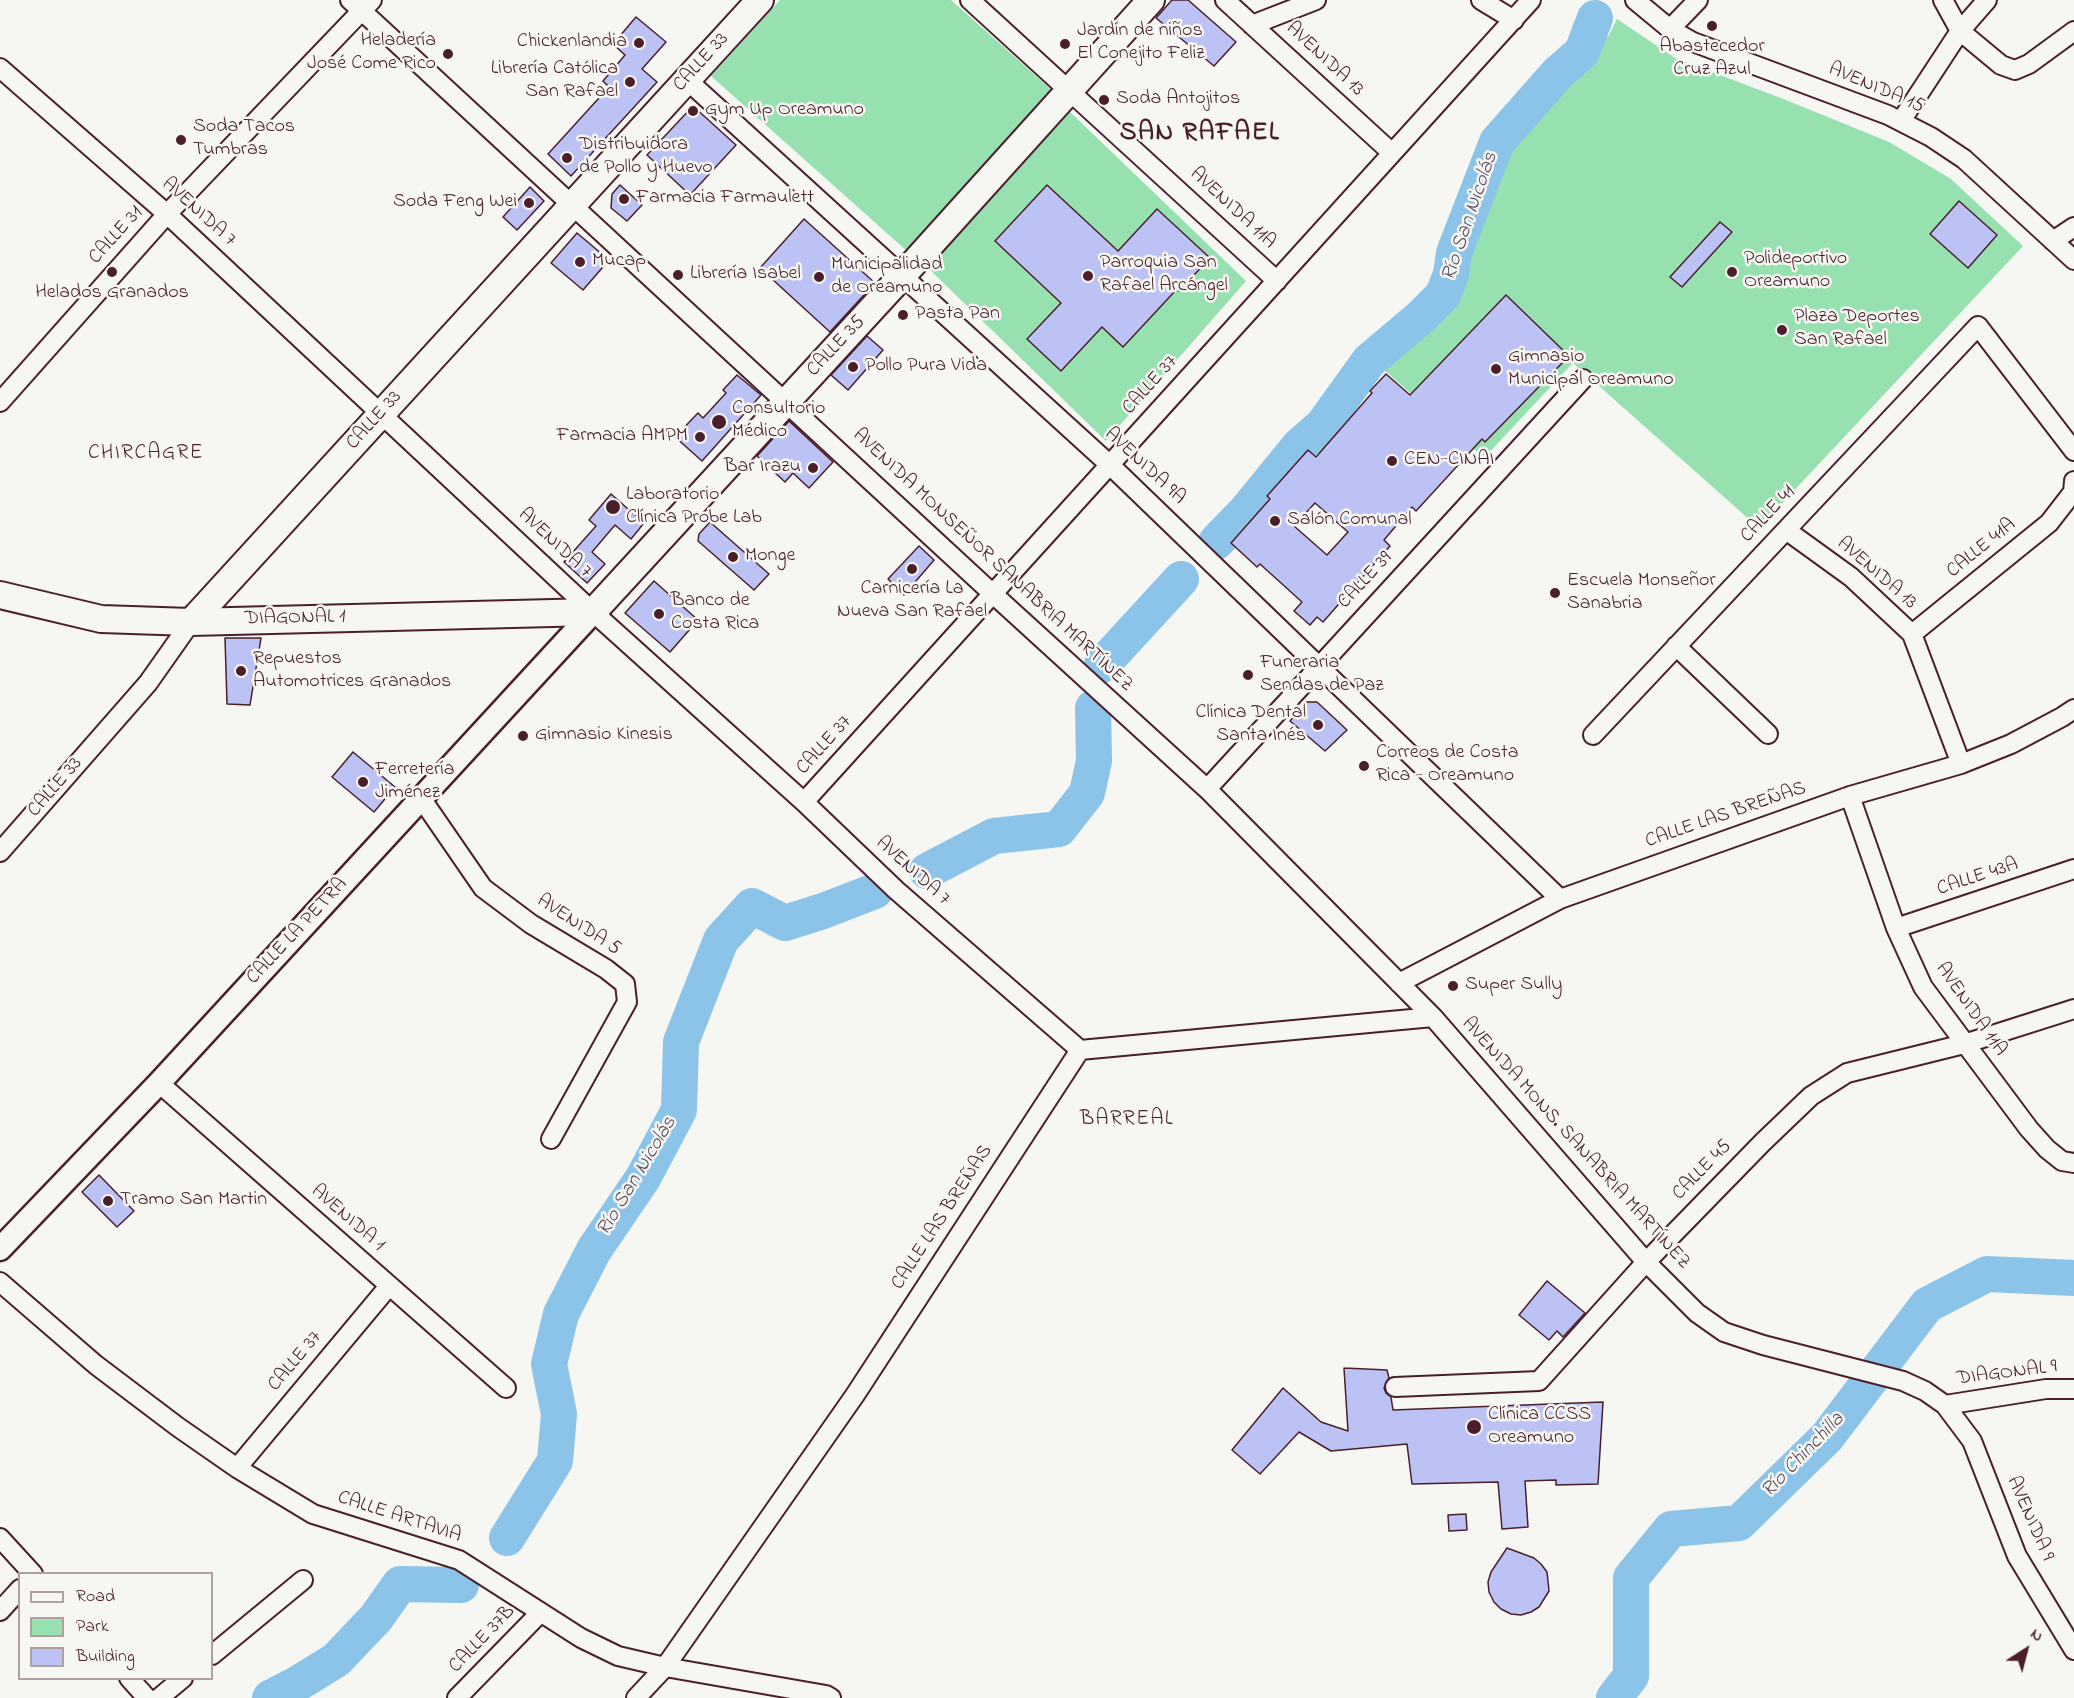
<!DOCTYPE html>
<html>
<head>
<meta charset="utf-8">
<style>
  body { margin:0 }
  #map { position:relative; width:2074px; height:1698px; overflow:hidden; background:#f6f6f2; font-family:"Indie Flower",sans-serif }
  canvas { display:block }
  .legend { position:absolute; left:18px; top:1572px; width:195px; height:108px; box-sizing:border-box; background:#f6f6f2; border:2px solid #b1a0a2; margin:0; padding:8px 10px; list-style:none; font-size:18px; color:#4a1f2b }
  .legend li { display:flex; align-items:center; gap:12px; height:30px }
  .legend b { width:30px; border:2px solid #b1a0a2 }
  .north { position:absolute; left:1996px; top:1620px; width:60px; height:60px; -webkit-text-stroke:4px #f6f6f2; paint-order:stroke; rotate:36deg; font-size:16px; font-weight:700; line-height:24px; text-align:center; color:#4a1f2b }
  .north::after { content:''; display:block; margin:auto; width:21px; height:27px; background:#4a1f2b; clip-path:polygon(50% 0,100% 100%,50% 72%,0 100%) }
</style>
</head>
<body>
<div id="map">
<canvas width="2074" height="1698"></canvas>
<ul class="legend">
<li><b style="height:8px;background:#f6f6f2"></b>Road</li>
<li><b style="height:16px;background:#97e0af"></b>Park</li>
<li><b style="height:16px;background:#bcc2f4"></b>Building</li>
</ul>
<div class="north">N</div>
</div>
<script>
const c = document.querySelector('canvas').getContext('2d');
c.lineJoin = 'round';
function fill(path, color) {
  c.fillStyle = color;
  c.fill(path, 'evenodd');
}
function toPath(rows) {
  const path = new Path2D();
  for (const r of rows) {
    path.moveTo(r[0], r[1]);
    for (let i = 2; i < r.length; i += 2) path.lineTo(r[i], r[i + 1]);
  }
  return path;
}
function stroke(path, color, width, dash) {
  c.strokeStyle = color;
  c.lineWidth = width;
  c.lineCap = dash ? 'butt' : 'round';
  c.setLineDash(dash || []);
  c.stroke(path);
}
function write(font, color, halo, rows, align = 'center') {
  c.font = font + ' "Indie Flower",sans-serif';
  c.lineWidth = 5;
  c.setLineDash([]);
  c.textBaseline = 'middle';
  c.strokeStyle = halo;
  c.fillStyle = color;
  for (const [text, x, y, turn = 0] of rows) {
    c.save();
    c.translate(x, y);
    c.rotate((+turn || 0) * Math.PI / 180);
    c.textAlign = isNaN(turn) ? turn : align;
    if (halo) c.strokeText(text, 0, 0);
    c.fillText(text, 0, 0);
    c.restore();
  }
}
const green = toPath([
  [780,0,951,0,1053,91,908,252,711,76],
  [1617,19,1675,58,1786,100,1889,142,1951,179,2023,246,1759,528,1573,363,1484,458,1384,370,1462,289,1473,219,1506,151,1571,82,1609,35],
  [1069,111,1246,281,1106,441,926,266],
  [1047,185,1148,278,1125,243,1157,209,1210,258,1180,291,1160,273,1166,301,1123,347,1102,327,1061,371,1027,339,1061,303,995,242]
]);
const river = toPath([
  [1216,542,1246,511,1299,446,1323,425,1369,361,1421,317,1443,295,1451,274,1454,253,1497,142,1558,73,1582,52,1595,18],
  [1102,665,1181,579],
  [927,871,994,836,1059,829,1087,793,1094,761,1093,708],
  [507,1538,555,1461,559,1414,549,1364,561,1314,594,1250,643,1178,679,1110,681,1042,721,940,752,906,785,923,823,911,875,891],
  [270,1698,297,1684,336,1660,376,1618,400,1584,461,1585],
  [1614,1698,1631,1676,1631,1578,1671,1529,1739,1523,1827,1437,1927,1305,1987,1274,2074,1278]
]);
const building = toPath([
  [1172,0,1188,0,1236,42,1214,66,1156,18,1172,0],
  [636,17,666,42,642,69,657,82,571,176,548,154,609,87,603,81,625,55,613,44,636,17],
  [693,106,736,145,690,195,647,155,693,106],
  [620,185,642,205,627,221,611,208,612,194,620,185],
  [1047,185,1118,251,1157,209,1210,258,1179,291,1177,289,1123,347,1102,327,1061,371,1027,339,1061,303,995,241,1047,185],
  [530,187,544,201,517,230,503,217,530,187],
  [1959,201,1997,235,1968,268,1930,234,1959,201],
  [804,219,875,283,830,332,760,268,804,219],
  [1720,222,1732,232,1682,287,1670,277,1720,222],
  [577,233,609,260,583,290,551,263,577,233],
  [1506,295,1569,356,1485,442,1482,439,1416,511,1412,507,1384,540,1390,546,1323,622,1317,617,1310,625,1294,611,1302,602,1260,564,1257,567,1231,543,1270,499,1267,496,1308,450,1316,457,1372,393,1370,391,1386,374,1410,395,1506,295],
  [1315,503,1348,532,1327,555,1294,526,1315,503],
  [867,336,883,350,848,390,831,375,867,336],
  [737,375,761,395,702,461,675,437,698,413,703,418,726,393,723,390,737,375],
  [789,421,833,462,809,488,793,473,785,482,757,456,789,421],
  [611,494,644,523,631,539,615,525,592,552,605,564,587,583,564,562,596,526,589,520,611,494],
  [710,522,769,574,754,590,698,541,699,534,710,522],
  [919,546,934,560,904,595,888,579,919,546],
  [654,581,698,620,670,652,625,613,654,581],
  [225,638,261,638,250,705,227,704,225,638],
  [1307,702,1317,702,1347,730,1325,751,1290,721,1307,702],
  [353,752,395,787,374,812,332,777,353,752],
  [99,1175,134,1211,117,1227,82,1192,99,1175],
  [1547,1281,1585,1313,1563,1337,1557,1331,1549,1340,1519,1315,1547,1281],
  [1344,1368,1387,1370,1389,1378,1384,1388,1386,1393,1391,1397,1393,1410,1603,1402,1598,1484,1556,1485,1556,1480,1525,1481,1528,1527,1502,1529,1498,1482,1412,1484,1407,1444,1331,1451,1299,1432,1260,1474,1232,1450,1283,1388,1321,1422,1348,1431,1344,1368],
  [1466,1514,1467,1530,1449,1531,1448,1515,1466,1514],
  [1507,1548,1534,1558,1541,1564,1547,1572,1549,1591,1539,1607,1531,1612,1521,1615,1511,1614,1501,1609,1494,1602,1489,1592,1488,1582,1491,1572,1507,1548]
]);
const minor = toPath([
  [350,0,993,594,1207,789,1433,1017,1646,1262,1697,1313,1724,1332,1763,1345,1903,1381,1925,1391,1945,1405,1972,1441,2017,1556,2074,1650],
  [970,0,1277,281],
  [1225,0,1392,153],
  [1481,0,1514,20],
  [1635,0,1670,29,1693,42,1888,115,1931,137,1964,159,2074,260],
  [1943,0,1960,31,2001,65,2015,70,2029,64,2074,31],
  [1252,25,1316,0],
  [1670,29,1698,0],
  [0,68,167,214,593,612,804,802,896,890,1080,1050],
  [687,80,1110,465,1560,899],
  [1901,121,1960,31,1987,0],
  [2053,241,2074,227],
  [0,402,167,214,372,0],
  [1786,530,1851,577,1912,634,1961,764],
  [1912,634,2049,523,2073,492,2074,481],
  [1676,646,1768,734],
  [1593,735,1978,326,2074,451],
  [1207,789,1583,379],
  [1850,796,1896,928,1923,987,2029,1129,2047,1149,2062,1161,2074,1163],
  [421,798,483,888,531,924,606,969,625,984,627,1002,551,1139],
  [804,802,1531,0],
  [0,852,148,683,191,622],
  [1896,928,2074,869],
  [1399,983,1560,899,1850,796,1961,764,2011,744,2062,717,2074,709],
  [1080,1050,1433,1017],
  [159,1083,506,1388],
  [0,1282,96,1365,178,1427,237,1468,313,1514,459,1560,581,1638,618,1656,665,1667,826,1695,831,1698],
  [1395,1387,1539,1381,1646,1262,1763,1142,1811,1096,1847,1073,1964,1044,2074,1009],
  [1945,1405,2046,1389,2074,1389],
  [237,1468,389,1286],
  [0,1538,33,1574],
  [0,1611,20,1589],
  [212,1655,303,1580],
  [129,1678,147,1698],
  [159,1698,183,1678],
  [457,1698,540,1613],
  [636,1698,665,1667,855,1395,1080,1050]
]);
const tertiary = toPath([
  [0,1249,159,1083,593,612]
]);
const secondary = toPath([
  [0,595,101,619,191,622,593,612,903,275,1151,0],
  [191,622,760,0]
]);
const markers = [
  [1712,26,6,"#4a1f2b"],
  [639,43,6,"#4a1f2b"],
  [1065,44,6,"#4a1f2b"],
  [448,54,6,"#4a1f2b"],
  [630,82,6,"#4a1f2b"],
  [1104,100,6,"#4a1f2b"],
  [693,111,6,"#4a1f2b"],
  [181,140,6,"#4a1f2b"],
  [567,158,6,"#4a1f2b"],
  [624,199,6,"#4a1f2b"],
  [529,203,6,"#4a1f2b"],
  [580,262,6,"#4a1f2b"],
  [112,272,6,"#4a1f2b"],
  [1732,272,6,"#4a1f2b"],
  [678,275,6,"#4a1f2b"],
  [1088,276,6,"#4a1f2b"],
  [819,277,6,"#4a1f2b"],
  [903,315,6,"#4a1f2b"],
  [1782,330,6,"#4a1f2b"],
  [853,367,6,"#4a1f2b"],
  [1496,369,6,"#4a1f2b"],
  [719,422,8,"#4a1f2b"],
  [700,437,6,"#4a1f2b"],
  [1392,461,6,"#4a1f2b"],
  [813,468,6,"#4a1f2b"],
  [613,507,8,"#4a1f2b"],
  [1275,521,6,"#4a1f2b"],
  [733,557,6,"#4a1f2b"],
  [912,569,6,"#4a1f2b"],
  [1555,593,6,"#4a1f2b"],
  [659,614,6,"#4a1f2b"],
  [241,671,6,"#4a1f2b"],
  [1248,675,6,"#4a1f2b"],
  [1318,725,6,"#4a1f2b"],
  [523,736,6,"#4a1f2b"],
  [1364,766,6,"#4a1f2b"],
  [363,782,6,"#4a1f2b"],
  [1453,986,6,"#4a1f2b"],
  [108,1201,6,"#4a1f2b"],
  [1474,1427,8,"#4a1f2b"]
];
const poiNames = [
  ["Jardín de niños",1077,32],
  ["El Conejito Feliz",1077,55],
  ["Heladería",436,42,"right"],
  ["José Come Rico",436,65,"right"],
  ["Chickenlandia",627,43,"right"],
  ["Abastecedor",1712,48,"center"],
  ["Cruz Azul",1712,71,"center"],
  ["Librería Católica",618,70,"right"],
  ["San Rafael",618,93,"right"],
  ["Soda Antojitos",1116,100],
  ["Gym Up Oreamuno",705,111],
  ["Soda Tacos",193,128],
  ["Tumbras",193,151],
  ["Distribuidora",579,146],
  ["de Pollo y Huevo",579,169],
  ["Farmacia Farmaulett",636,199],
  ["Soda Feng Wei",517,203,"right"],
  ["Polideportivo",1744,260],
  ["Oreamuno",1744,283],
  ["Mucap",592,262],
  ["Parroquia San",1100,264],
  ["Rafael Arcángel",1100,287],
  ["Municipalidad",831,266],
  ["de Oreamuno",831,289],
  ["Librería Isabel",690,275],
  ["Helados Granados",112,294,"center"],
  ["Pasta Pan",915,315],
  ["Plaza Deportes",1794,318],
  ["San Rafael",1794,341],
  ["Gimnasio",1508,358],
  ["Municipal Oreamuno",1508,381],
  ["Pollo Pura Vida",865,367],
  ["Consultorio",732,410],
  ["Médico",732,433],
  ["Farmacia AMPM",688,437,"right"],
  ["CEN-CINAI",1404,461],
  ["Bar Irazu",801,468,"right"],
  ["Laboratorio",626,496],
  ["Clínica Probe Lab",626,519],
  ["Salón Comunal",1287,521],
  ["Monge",745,557],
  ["Escuela Monseñor",1567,582],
  ["Sanabria",1567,605],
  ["Carnicería La",912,590,"center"],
  ["Nueva San Rafael",912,613,"center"],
  ["Banco de",671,602],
  ["Costa Rica",671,625],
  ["Repuestos",253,660],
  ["Automotrices Granados",253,683],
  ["Funeraria",1260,664],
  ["Sendas de Paz",1260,687],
  ["Clínica Dental",1306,714,"right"],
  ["Santa Inés",1306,737,"right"],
  ["Gimnasio Kinesis",535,736],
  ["Correos de Costa",1376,754],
  ["Rica - Oreamuno",1376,777],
  ["Ferretería",375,771],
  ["Jiménez",375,794],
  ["Super Sully",1465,986],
  ["Tramo San Martin",120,1201],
  ["Clínica CCSS",1488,1416],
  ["Oreamuno",1488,1439]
];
const streetNames = [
  ["AVENIDA 13",1324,60,43],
  ["CALLE 33",702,63,-48],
  ["AVENIDA 15",1876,89,23],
  ["AVENIDA 11A",1232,209,43],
  ["AVENIDA 7",198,213,42],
  ["CALLE 31",117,236,-48],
  ["CALLE 35",837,347,-47],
  ["CALLE 37",1151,386,-48],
  ["CALLE 33",375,421,-48],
  ["AVENIDA 9A",1144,467,43],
  ["CALLE 41",1769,515,-47],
  ["AVENIDA 7",554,544,43],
  ["CALLE 41A",1982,549,-39],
  ["AVENIDA MONSEÑOR SANABRIA MARTÍNEZ",992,561,43],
  ["AVENIDA 13",1876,574,41],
  ["CALLE 39",1366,581,-47],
  ["DIAGONAL 1",295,619,-1],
  ["CALLE 37",825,746,-48],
  ["CALLE 33",56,788,-49],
  ["CALLE LAS BREÑAS",1726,816,-19],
  ["AVENIDA 7",912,872,42],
  ["CALLE 43A",1978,878,-18],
  ["AVENIDA 5",578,926,33],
  ["CALLE LA PETRA",298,932,-47],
  ["AVENIDA 11A",1970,1010,55],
  ["AVENIDA MONS. SANABRIA MARTÍNEZ",1575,1144,48],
  ["CALLE 45",1703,1171,-46],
  ["CALLE LAS BREÑAS",943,1218,-57],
  ["AVENIDA 1",347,1219,41],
  ["CALLE 37",296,1362,-50],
  ["DIAGONAL 9",2007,1374,-7],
  ["CALLE ARTAVIA",399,1518,18],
  ["AVENIDA 9",2029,1519,66],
  ["CALLE 37B",483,1640,-46]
];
const waterNames = [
  ["Río San Nicolás",1471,217,-71],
  ["Río San Nicolás",638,1177,-59],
  ["Río Chinchilla",1804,1456,-46]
];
const neighbourhoodNames = [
  ["CHIRCAGRE",146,455],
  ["BARREAL",1127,1121]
];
const districtNames = [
  ["SAN RAFAEL",1200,135]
];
fill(green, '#97e0af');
stroke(river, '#8bc3e9', 36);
fill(building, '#bcc2f4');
stroke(building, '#4a1f2b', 1.5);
stroke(minor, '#4a1f2b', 22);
stroke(tertiary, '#4a1f2b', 27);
stroke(secondary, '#4a1f2b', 30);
stroke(minor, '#f6f6f2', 18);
stroke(tertiary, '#f6f6f2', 22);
stroke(secondary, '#f6f6f2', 26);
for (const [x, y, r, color] of markers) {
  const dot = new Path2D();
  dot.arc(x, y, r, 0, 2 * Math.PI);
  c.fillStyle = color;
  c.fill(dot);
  stroke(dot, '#f6f6f2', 2);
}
write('20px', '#4a1f2b', '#f6f6f2', poiNames, 'left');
write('20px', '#4a1f2b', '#f6f6f2', streetNames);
write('italic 21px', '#5e5064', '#f6f6f2', waterNames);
c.letterSpacing = '1.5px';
write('21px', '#4a1f2b', '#f6f6f2', neighbourhoodNames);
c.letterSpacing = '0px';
c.letterSpacing = '1.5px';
write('bold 26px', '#4a1f2b', '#f6f6f2', districtNames);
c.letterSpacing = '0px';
</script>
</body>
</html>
